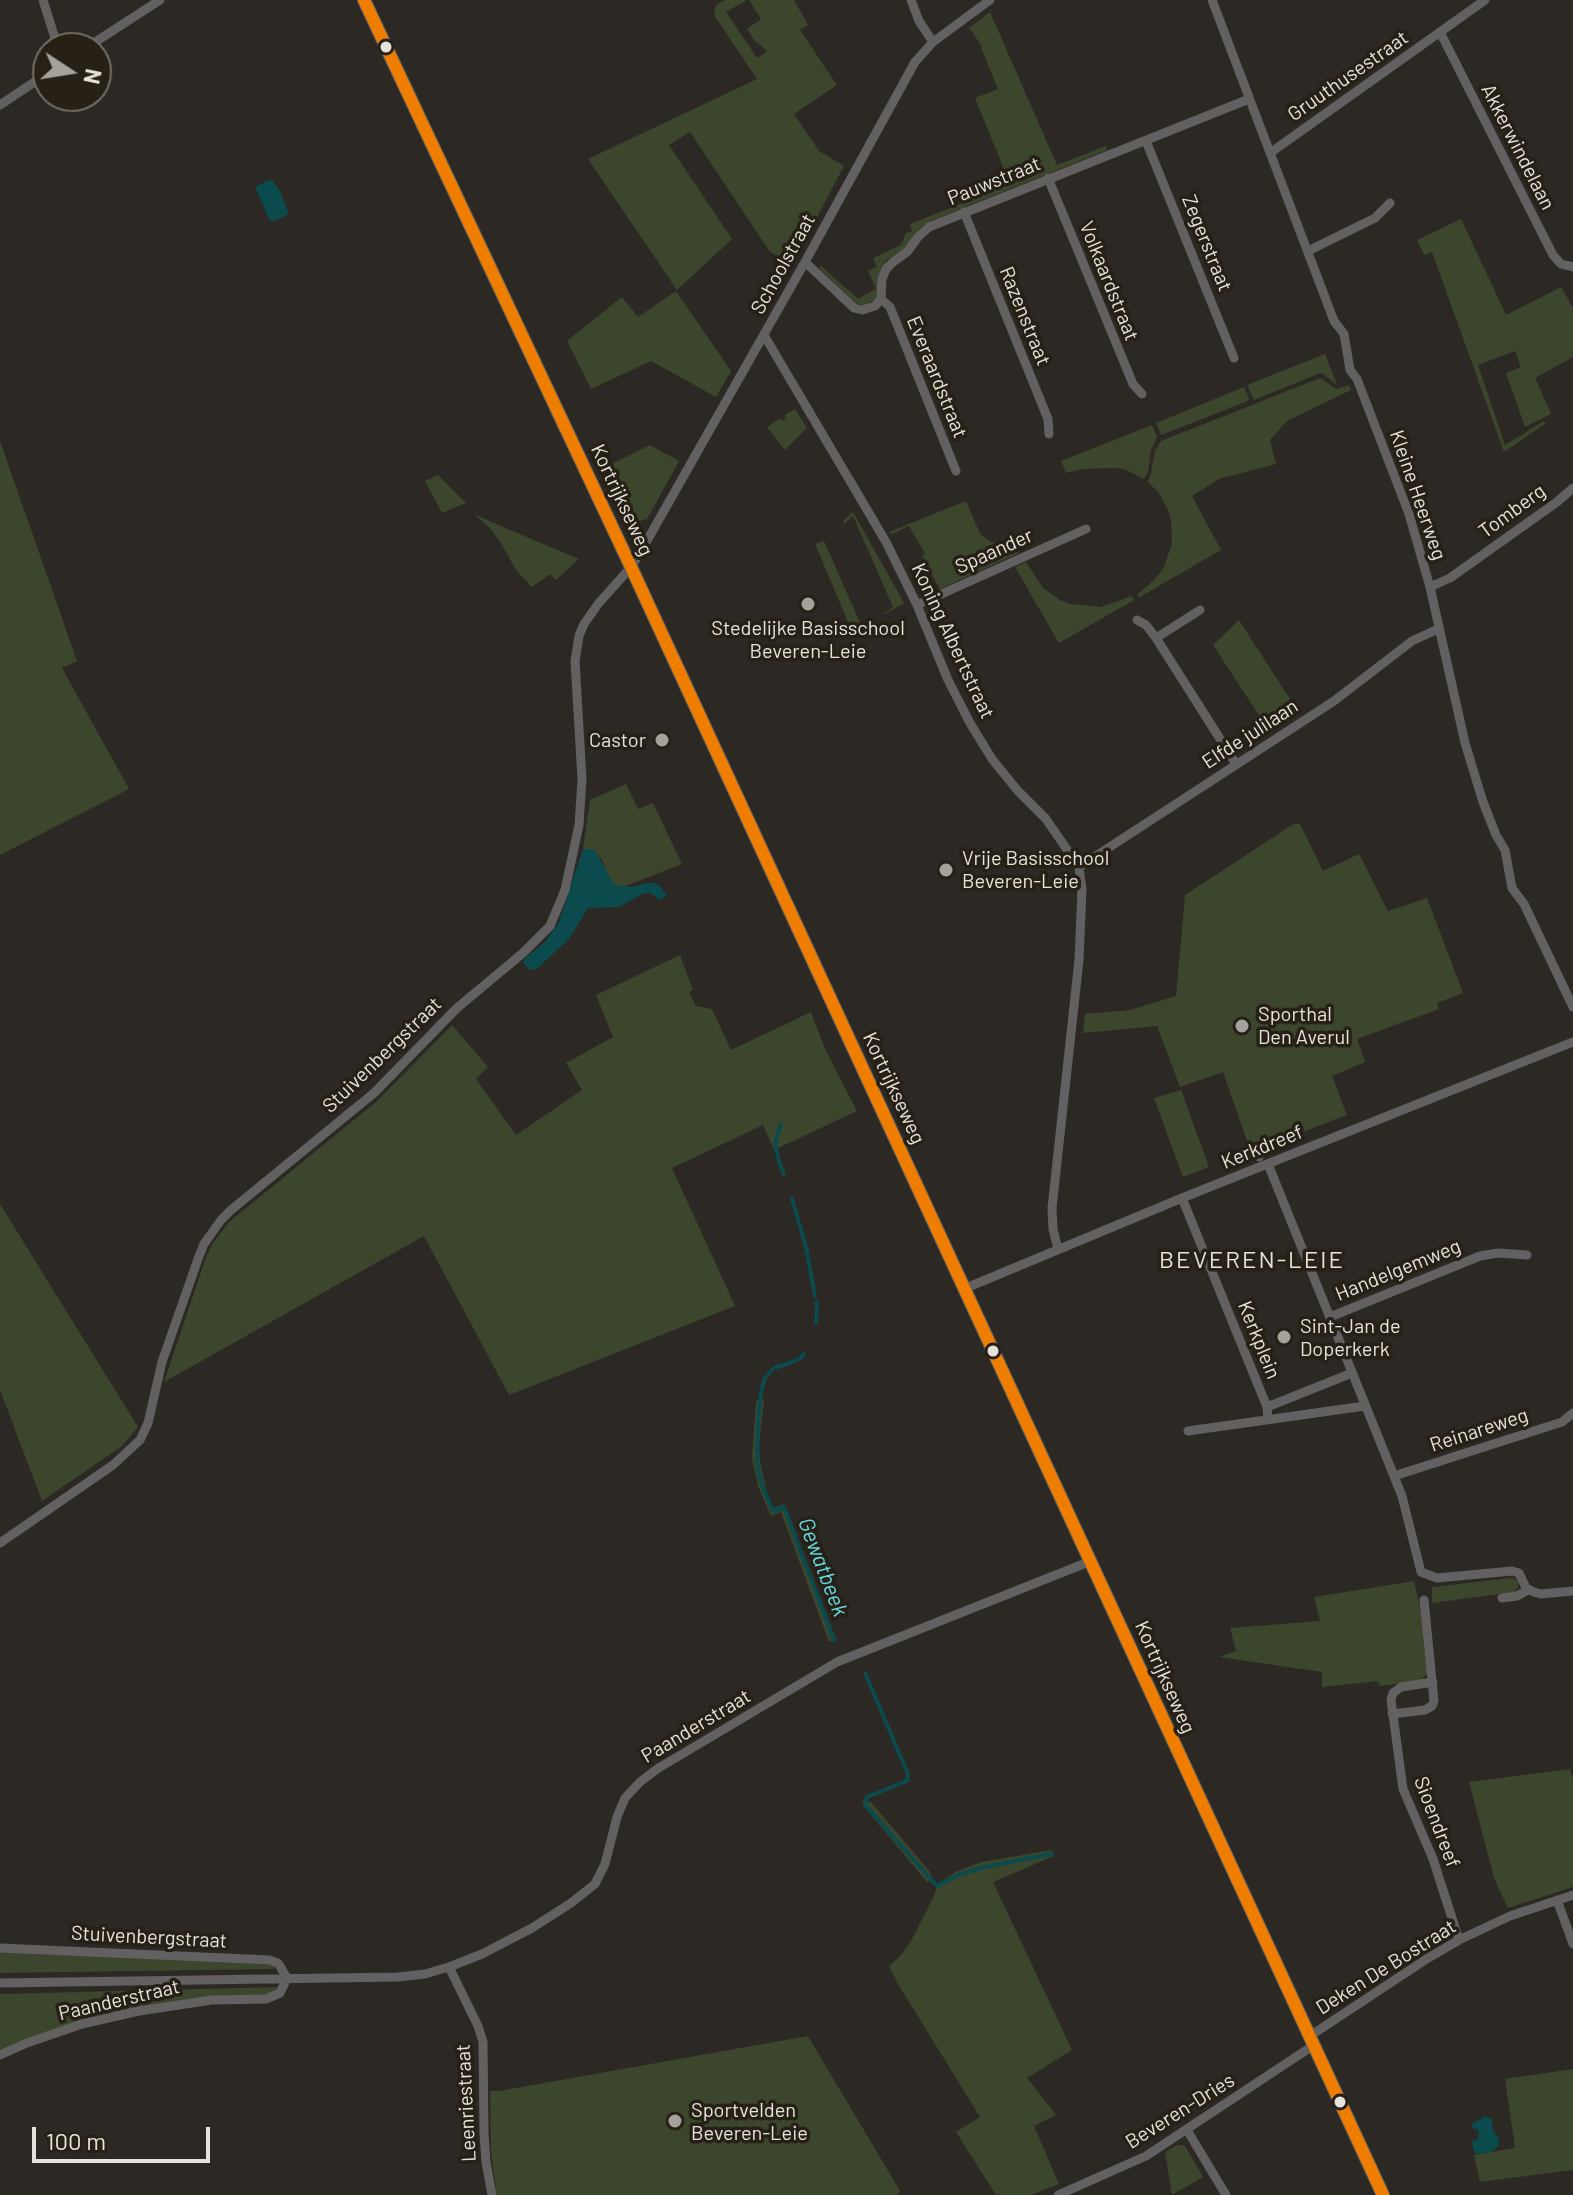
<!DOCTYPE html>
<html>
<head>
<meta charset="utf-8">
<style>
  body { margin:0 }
  #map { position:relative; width:1573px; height:2195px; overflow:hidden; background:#2c2924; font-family:Barlow,sans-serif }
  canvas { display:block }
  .north { position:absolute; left:32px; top:32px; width:80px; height:80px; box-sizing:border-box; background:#262016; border:2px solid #736e65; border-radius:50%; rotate:102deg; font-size:22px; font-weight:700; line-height:32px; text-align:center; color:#e6e3dc }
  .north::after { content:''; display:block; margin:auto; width:28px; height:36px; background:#a5a29c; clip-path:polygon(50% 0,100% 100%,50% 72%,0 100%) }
  .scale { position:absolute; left:32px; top:2127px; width:178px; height:36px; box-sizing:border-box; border:4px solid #e6e3dc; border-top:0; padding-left:10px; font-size:24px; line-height:28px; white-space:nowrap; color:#e6e3dc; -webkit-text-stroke:6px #262016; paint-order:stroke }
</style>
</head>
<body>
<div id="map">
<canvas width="1573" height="2195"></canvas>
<div class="north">N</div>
<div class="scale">100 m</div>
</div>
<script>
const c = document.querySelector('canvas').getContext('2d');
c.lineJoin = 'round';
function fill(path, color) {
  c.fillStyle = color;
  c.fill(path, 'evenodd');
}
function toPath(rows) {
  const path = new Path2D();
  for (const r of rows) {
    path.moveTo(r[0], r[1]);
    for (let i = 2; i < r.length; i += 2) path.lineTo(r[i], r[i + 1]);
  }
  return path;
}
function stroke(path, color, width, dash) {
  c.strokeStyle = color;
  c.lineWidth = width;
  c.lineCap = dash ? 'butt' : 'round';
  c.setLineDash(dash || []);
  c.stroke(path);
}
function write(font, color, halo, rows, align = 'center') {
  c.font = font + ' Barlow,sans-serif';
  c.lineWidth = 7;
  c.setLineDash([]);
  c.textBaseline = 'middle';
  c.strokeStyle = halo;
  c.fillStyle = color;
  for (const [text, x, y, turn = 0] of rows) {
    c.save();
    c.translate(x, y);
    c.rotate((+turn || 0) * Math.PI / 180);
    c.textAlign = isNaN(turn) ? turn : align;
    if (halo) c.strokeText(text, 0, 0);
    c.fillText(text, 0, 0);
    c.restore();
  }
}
const green = toPath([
  [725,0,747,0,726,12,757,58,767,51,754,40,747,29,761,19,749,0,794,0,808,25,800,30,837,85,794,114,819,151,844,166,792,264,770,252,690,132,669,145,732,239,677,290,588,159,757,79,714,15,716,5],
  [990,12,1057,165,1106,146,1107,150,930,221,921,227,905,248,887,260,881,268,878,278,878,296,873,301,864,305,856,304,819,268,821,266,858,299,876,289,868,271,877,267,873,258,901,245,906,233,912,231,910,224,1010,184,975,98,998,89,981,48,982,46,969,28],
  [1461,219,1506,315,1561,287,1573,308,1573,357,1535,378,1551,414,1525,427,1506,373,1521,367,1515,351,1478,365,1505,445,1544,421,1545,424,1504,452,1432,252,1424,255,1417,240],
  [676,291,731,371,716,397,651,361,591,389,567,341,622,297,638,317],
  [1325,354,1337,385,1322,373,1318,374,1254,400,1247,385],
  [1320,378,1336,389,1349,385,1351,390,1287,421,1270,440,1276,464,1219,479,1192,496,1221,550,1138,598,1138,594,1153,581,1163,569,1172,544,1171,521,1168,510,1159,493,1148,482,1151,473,1155,451,1161,441],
  [1244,387,1249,398,1248,401,1161,435,1156,423],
  [795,409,807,428,785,450,767,427,780,418,782,421,786,418,785,415],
  [1152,425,1157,437,1151,450,1148,472,1144,479,1124,469,1113,468,1083,469,1066,473,1061,461],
  [0,441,77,661,62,668,129,789,0,855],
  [650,445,679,461,647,519,637,522,631,516,608,466],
  [438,475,466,503,442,513,425,481],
  [966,501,980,534,991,542,1008,547,1019,553,940,589,922,556,925,554,909,526,892,534,889,532],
  [853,512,904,603,885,614,883,614,893,607,853,516,843,525,844,520],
  [474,514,503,527,579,559,556,580,550,574,532,587,516,570,501,543,489,527],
  [824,541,861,625,851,629,815,544],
  [1026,562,1043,588,1060,600,1070,604,1101,607,1132,596,1134,600,1059,643,1015,567],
  [1239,620,1299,713,1270,732,1213,645],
  [626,784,638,809,653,803,682,864,623,887,614,885,611,882,601,858,591,849,583,849,590,800],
  [1295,823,1300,824,1323,871,1359,854,1388,911,1427,898,1463,993,1437,1003,1439,1009,1357,1039,1365,1062,1332,1076,1347,1115,1251,1152,1223,1072,1180,1087,1157,1026,1083,1033,1085,1014,1130,1010,1176,996,1185,895],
  [680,955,693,990,689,992,696,1006,712,1009,731,1050,811,1012,825,1049,857,1111,774,1150,763,1125,672,1168,735,1306,509,1395,424,1236,164,1382,206,1257,213,1243,229,1222,376,1102,452,1025,488,1067,476,1079,516,1135,582,1090,566,1063,613,1037,596,995],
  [1181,1090,1209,1167,1183,1177,1154,1098],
  [0,1204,138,1427,122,1446,42,1501,0,1390],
  [764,1399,759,1443,760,1461,767,1494,773,1508,784,1504,836,1639,829,1642,781,1512,771,1516,758,1486,752,1458,756,1401],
  [1511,1578,1516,1579,1518,1582,1518,1587,1515,1592,1432,1603,1432,1587],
  [1414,1581,1421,1613,1427,1673,1421,1681,1380,1686,1378,1681,1322,1687,1322,1672,1219,1657,1236,1651,1230,1628,1320,1621,1314,1597],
  [1570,1769,1573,1779,1573,1887,1508,1908,1494,1878,1469,1782],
  [863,1800,871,1802,930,1872,932,1878,930,1881,927,1882,863,1805],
  [1051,1850,1054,1856,993,1882,1072,2050,1027,2078,1056,2115,1034,2126,1059,2184,1031,2195,996,2195,956,2132,980,2117,898,1984,889,1966,901,1955,911,1941,933,1898,938,1884,957,1871,982,1862],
  [0,1951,274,1965,274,1969,0,1973],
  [279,1987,268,1997,161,2004,102,2014,49,2032,0,2054,0,1994],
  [808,2036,900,2191,898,2195,497,2195,491,2152,490,2091,499,2091],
  [1573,2069,1573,2170,1480,2182,1474,2155,1515,2148,1505,2079],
  [1177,2145,1185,2146,1203,2177,1172,2195,1165,2152]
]);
const water = toPath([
  [269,180,273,181,280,191,288,211,287,215,274,221,270,221,255,187],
  [583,849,591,849,596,852,614,885,632,887,649,883,655,883,660,886,667,896,659,900,651,893,644,893,619,907,588,908,569,939,538,968,534,970,528,969,523,962,525,958,545,942,559,922],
  [1485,2116,1492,2119,1493,2131,1498,2137,1499,2145,1491,2152,1475,2154,1471,2141,1477,2140,1479,2133,1478,2130,1472,2128,1471,2125]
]);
const stream = toPath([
  [781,1124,775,1143,779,1162,784,1174],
  [792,1199,806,1247,815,1296],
  [816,1323,817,1302],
  [804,1354,801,1358,790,1363,774,1368,765,1378,761,1392,758,1423,757,1465,762,1485,773,1511,784,1507,834,1640],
  [865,1673,908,1774,907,1781,867,1797,865,1805,937,1886,958,1875,985,1867,1052,1854]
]);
const street = toPath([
  [43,0,58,48],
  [911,0,919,21,933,42],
  [1212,0,1334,321,1344,334,1350,370,1357,379,1409,514,1430,587,1465,743,1483,802,1496,835,1505,850,1512,888,1524,904,1573,1007],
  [1440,32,1553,255,1561,264,1573,267],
  [86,48,160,0],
  [0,105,48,73],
  [1146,141,1234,358],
  [1270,153,1485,0],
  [1048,178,1133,384,1142,394],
  [964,212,1048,419,1049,434],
  [1308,251,1375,218,1390,203],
  [805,262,854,308,862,310,875,306,881,299,882,279,886,269,893,262,907,252,918,237,929,227,1249,99],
  [881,299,890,307,956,471],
  [764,335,886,542,917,605,948,680,970,723,992,759,1018,791,1046,819,1079,867,1082,889,1079,960,1052,1208,1053,1229,1058,1249],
  [1430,587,1450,578,1557,502,1573,488],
  [917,605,1086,529],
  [1137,620,1146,625,1156,638,1236,764],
  [1156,638,1200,610],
  [1079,867,1334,701,1412,641,1438,629],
  [1252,1153,1257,1151,1259,1157],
  [1268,1164,1402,1496,1421,1572,1437,1578,1512,1571,1519,1573,1526,1588,1534,1592,1541,1594,1573,1591],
  [1182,1198,1267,1407,1268,1419],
  [966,1288,1182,1198,1573,1042],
  [1330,1317,1480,1256,1498,1253,1527,1255],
  [1267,1407,1352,1373],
  [1188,1431,1365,1406],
  [1394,1476,1562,1422,1573,1413],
  [0,1543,113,1465,140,1440,148,1423,162,1362,198,1259,204,1244,221,1220,231,1210,374,1093,457,1008,523,953,550,926,565,890,579,825,582,779,575,661,579,636,584,624,598,604,631,567,640,553,805,262,915,62,933,42,990,0],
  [1502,1598,1517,1596,1528,1590],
  [1433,1682,1401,1687,1393,1693,1391,1700,1403,1789,1433,1859,1459,1940],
  [1392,1714,1425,1710,1432,1706,1434,1701,1424,1600],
  [1557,1900,1573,1944],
  [0,1948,269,1960,278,1963,287,1978],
  [449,1967,478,2026,483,2042,484,2133,486,2162,492,2195],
  [0,1983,398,1977,425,1974,449,1967,482,1954,532,1928,571,1903,595,1884,605,1864,617,1817,625,1798,640,1782,657,1769,837,1662,1091,1561],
  [1310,2036,1428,1958,1459,1940,1510,1916,1573,1895],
  [0,2055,27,2043,82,2024,139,2011,212,2000,266,1999,280,1993,287,1978],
  [1187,2130,1226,2195],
  [1058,2195,1146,2156,1314,2045]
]);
const primary = toPath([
  [364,0,631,567,1383,2195]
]);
const bus1 = toPath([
  [364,0,631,567,1383,2195]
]);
const markers = [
  [386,47,7,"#e6e3dc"],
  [808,604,8,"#a5a29c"],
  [662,740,8,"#a5a29c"],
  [946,870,8,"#a5a29c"],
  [1242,1026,8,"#a5a29c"],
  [1284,1337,8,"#a5a29c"],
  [993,1351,7,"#e6e3dc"],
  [1340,2102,7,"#e6e3dc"],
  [675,2121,8,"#a5a29c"]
];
const streetNames = [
  ["Gruuthusestraat",1348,76,-35],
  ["Akkerwindelaan",1518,147,63],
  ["Pauwstraat",994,181,-22],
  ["Zegerstraat",1207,243,68],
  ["Schoolstraat",783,264,-61],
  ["Volkaardstraat",1109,281,68],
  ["Razenstraat",1025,316,68],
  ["Everaardstraat",937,377,68],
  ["Kleine Heerweg",1418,495,71],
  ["Kortrijkseweg",622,500,65],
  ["Tomberg",1512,511,-36],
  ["Spaander",994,551,-24],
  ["Koning Albertstraat",953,641,65],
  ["Elfde julilaan",1250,734,-33],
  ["Stuivenbergstraat",382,1055,-44],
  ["Kortrijkseweg",894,1088,65],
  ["Kerkdreef",1262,1147,-22],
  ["Handelgemweg",1398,1270,-22],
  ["Kerkplein",1259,1340,68],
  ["Reinareweg",1479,1430,-18],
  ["Kortrijkseweg",1165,1677,66],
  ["Paanderstraat",696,1726,-31],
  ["Sioendreef",1437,1822,69],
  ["Stuivenbergstraat",149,1937,3],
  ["Deken De Bostraat",1386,1967,-32],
  ["Paanderstraat",119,2000,-13],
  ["Leenriestraat",466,2103,-93],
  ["Beveren-Dries",1180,2111,-32]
];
const poiNames = [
  ["Stedelijke Basisschool",808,628,"center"],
  ["Beveren-Leie",808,651,"center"],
  ["Castor",646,740,"right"],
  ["Vrije Basisschool",962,858],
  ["Beveren-Leie",962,881],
  ["Sporthal",1258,1014],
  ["Den Averul",1258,1037],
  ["Sint-Jan de",1300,1326],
  ["Doperkerk",1300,1349],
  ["Sportvelden",691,2110],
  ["Beveren-Leie",691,2133]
];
const waterNames = [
  ["Gewatbeek",823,1567,69]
];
const quarterNames = [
  ["BEVEREN-LEIE",1252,1260]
];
fill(green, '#3c462d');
fill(water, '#0b4a4d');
stroke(stream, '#0b4a4d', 4);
stroke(street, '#626060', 9);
stroke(primary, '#636060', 14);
stroke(bus1, '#ef7d00', 12);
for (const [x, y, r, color] of markers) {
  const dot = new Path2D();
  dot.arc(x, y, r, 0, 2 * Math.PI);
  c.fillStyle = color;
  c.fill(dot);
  stroke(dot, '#262016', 3);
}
write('20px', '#e6e3dc', '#262016', streetNames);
write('20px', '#e6e3dc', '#262016', poiNames, 'left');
write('italic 22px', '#65dce4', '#262016', waterNames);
c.letterSpacing = '2px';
write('24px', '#e6e3dc', '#262016', quarterNames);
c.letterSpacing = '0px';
</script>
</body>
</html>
